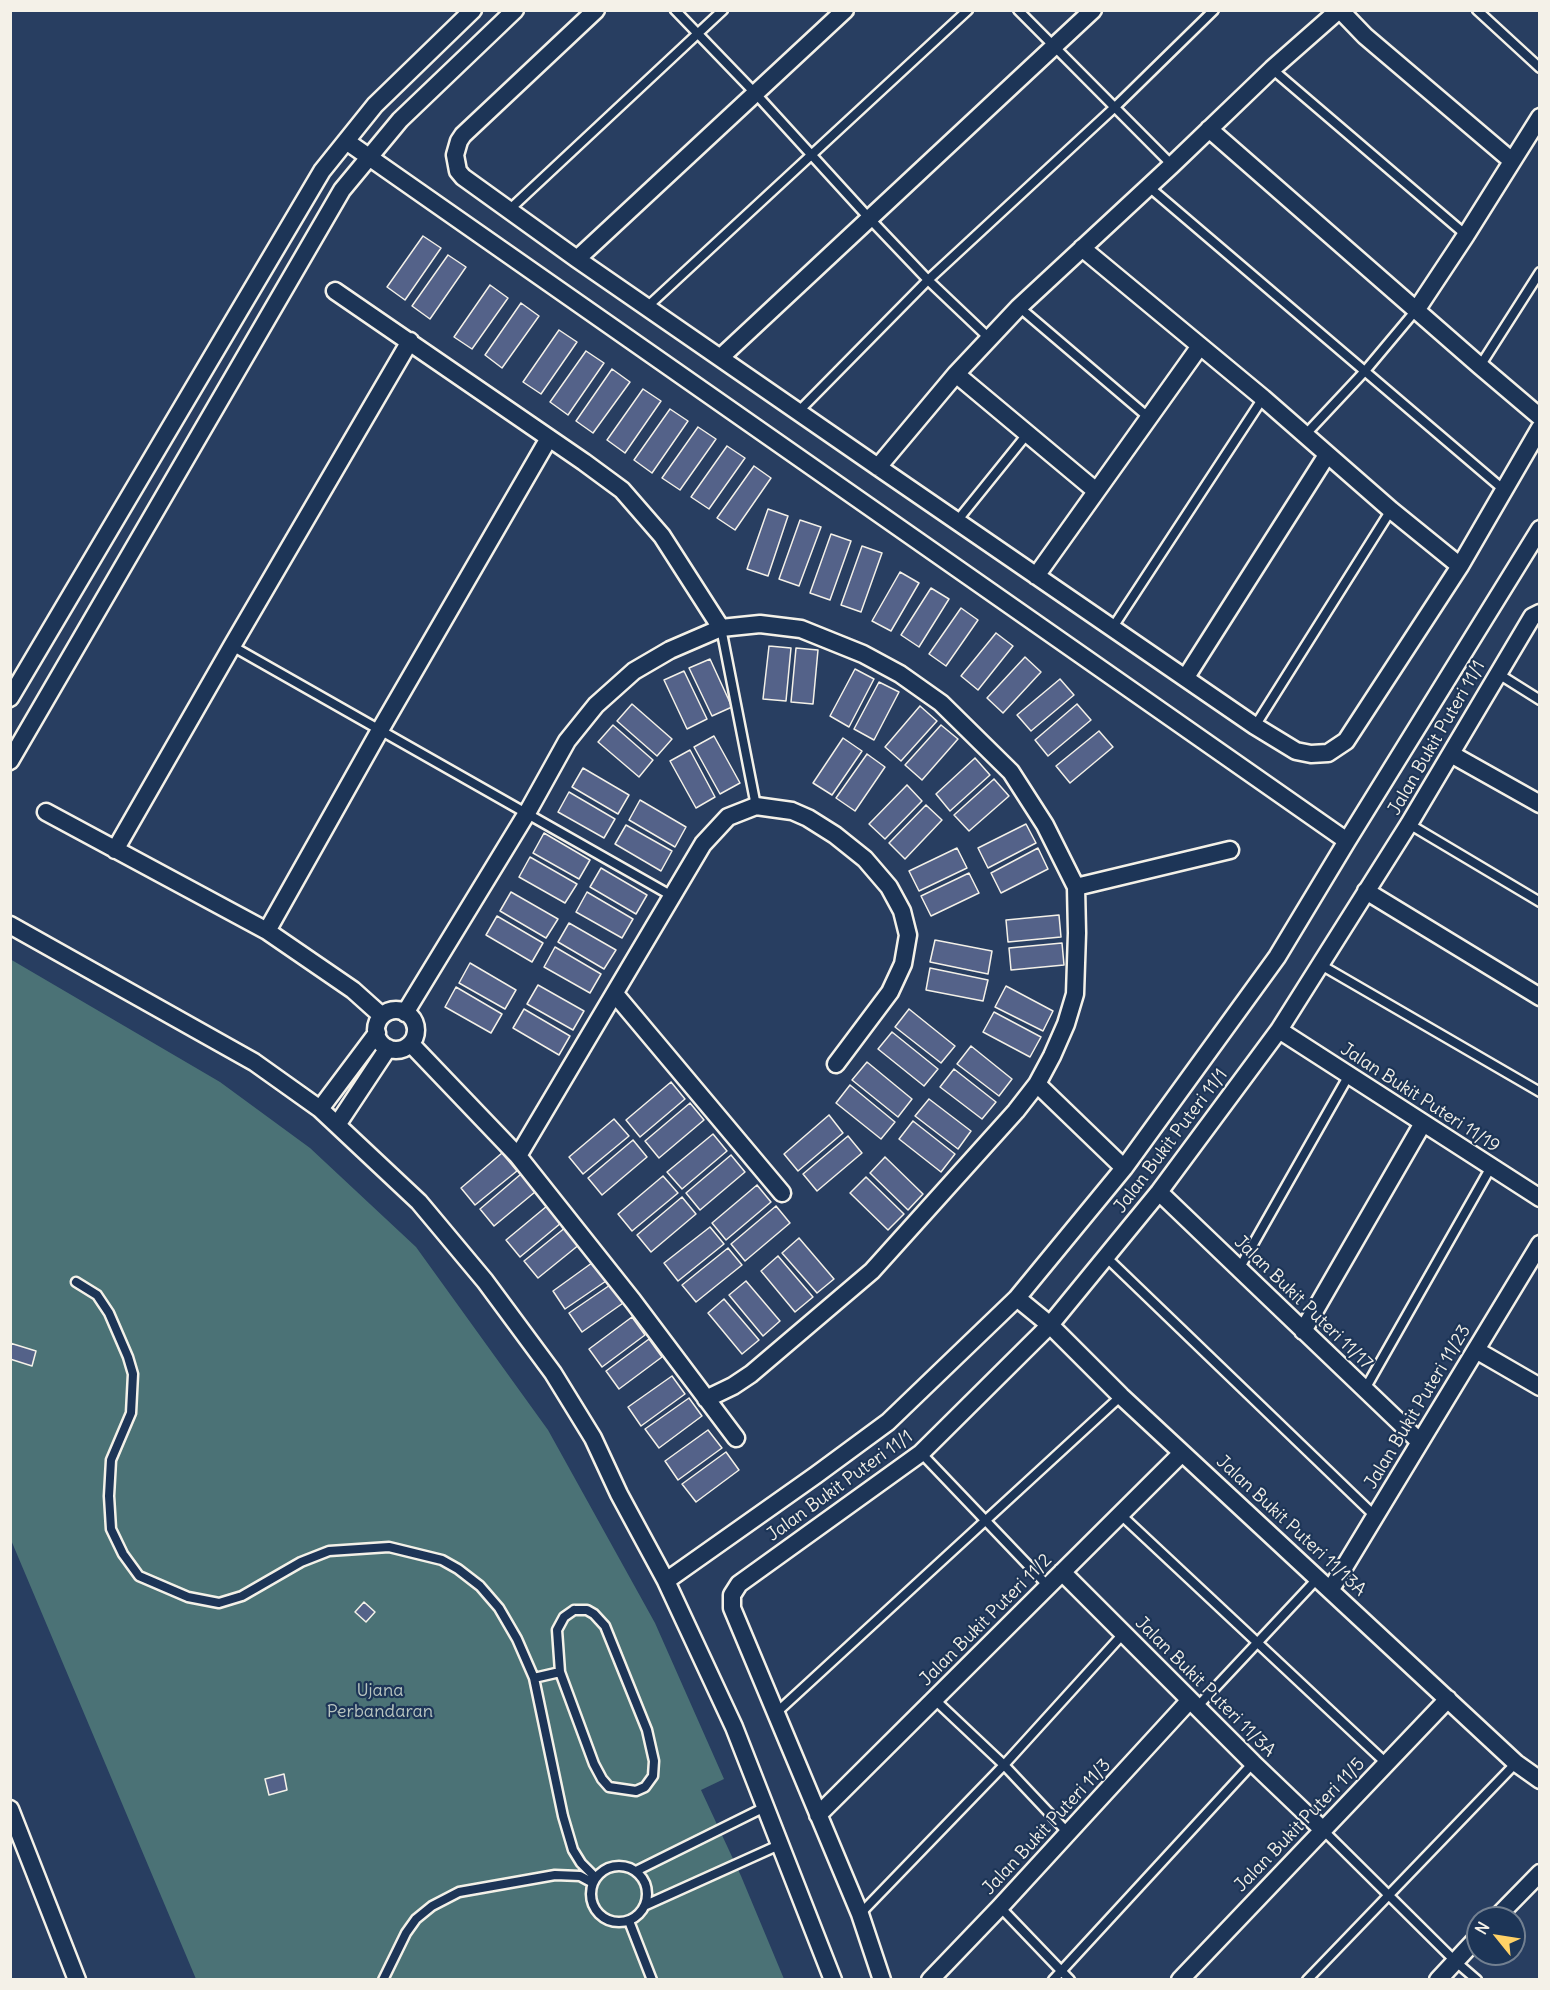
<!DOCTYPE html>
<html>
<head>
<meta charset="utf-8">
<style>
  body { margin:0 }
  #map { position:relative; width:1550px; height:1990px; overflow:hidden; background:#283e61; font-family:Delius,sans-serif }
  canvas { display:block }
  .frame { position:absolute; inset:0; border:12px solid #f4f1e8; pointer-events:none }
  .north { position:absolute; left:1466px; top:1906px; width:60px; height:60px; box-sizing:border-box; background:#1d3557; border:2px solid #738091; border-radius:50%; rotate:300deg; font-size:16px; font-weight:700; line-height:24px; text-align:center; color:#f4f1e8 }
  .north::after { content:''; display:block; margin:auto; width:21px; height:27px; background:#ffd166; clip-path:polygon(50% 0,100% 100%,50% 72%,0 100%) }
</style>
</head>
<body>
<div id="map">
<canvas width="1550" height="1990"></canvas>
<div class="frame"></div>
<div class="north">N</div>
</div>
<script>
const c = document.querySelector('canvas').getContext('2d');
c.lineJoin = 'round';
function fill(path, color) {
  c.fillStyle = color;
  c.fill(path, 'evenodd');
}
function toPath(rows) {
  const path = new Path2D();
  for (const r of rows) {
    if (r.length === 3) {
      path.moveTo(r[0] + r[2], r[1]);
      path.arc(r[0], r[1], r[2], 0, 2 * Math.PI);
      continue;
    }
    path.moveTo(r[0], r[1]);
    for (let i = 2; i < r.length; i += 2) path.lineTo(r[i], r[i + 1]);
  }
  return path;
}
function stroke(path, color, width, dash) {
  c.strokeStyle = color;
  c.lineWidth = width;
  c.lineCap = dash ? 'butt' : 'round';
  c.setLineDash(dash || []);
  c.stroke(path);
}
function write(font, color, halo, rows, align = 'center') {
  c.font = font + ' Delius,sans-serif';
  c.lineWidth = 4.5;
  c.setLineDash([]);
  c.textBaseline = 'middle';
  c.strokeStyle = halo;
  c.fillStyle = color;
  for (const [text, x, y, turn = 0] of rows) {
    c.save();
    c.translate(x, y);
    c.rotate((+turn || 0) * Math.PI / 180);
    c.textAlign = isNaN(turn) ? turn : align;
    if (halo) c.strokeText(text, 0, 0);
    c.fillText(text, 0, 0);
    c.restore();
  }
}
const green = toPath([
  [10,959,220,1082,310,1148,416,1247,548,1430,655,1623,724,1779,701,1790,741,1876,784,1979,196,1979,11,1540]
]);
const building = toPath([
  [423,236,441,248,405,300,387,287,423,236],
  [448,255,466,267,430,319,412,306,448,255],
  [490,285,508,298,472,349,454,337,490,285],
  [521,303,539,316,502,368,485,355,521,303],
  [559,330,577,342,541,394,523,382,559,330],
  [586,351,604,363,568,415,550,402,586,351],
  [612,369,630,382,593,433,576,421,612,369],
  [643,389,661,401,625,453,607,440,643,389],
  [670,409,688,421,652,473,634,460,670,409],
  [698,427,716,439,680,490,662,478,698,427],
  [727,446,745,458,709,509,691,497,727,446],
  [754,466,771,478,735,530,717,518,754,466],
  [768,509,788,516,768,576,747,569,768,509],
  [800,520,821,527,799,586,779,579,800,520],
  [831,534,851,541,830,600,810,593,831,534],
  [862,546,882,553,861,612,841,605,862,546],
  [900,572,919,583,891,631,872,621,900,572],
  [931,588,949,599,919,647,901,635,931,588],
  [961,608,978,620,946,666,929,654,961,608],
  [996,633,1013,646,978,690,961,676,996,633],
  [769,646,791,648,786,701,763,699,769,646],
  [796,648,818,650,813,704,791,702,796,648],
  [1025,657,1041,672,1003,713,987,698,1025,657],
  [710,659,732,707,712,716,689,668,710,659],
  [855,669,874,679,849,727,830,716,855,669],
  [684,671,707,719,687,729,664,680,684,671],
  [1060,679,1074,695,1031,731,1017,715,1060,679],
  [879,682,899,692,874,740,854,729,879,682],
  [632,704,672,739,657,756,617,721,632,704],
  [1077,704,1091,720,1048,756,1035,740,1077,704],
  [920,706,937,721,901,761,885,747,920,706],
  [613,725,653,760,639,777,598,742,613,725],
  [941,725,958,739,922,780,905,765,941,725],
  [1099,731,1113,747,1070,783,1056,766,1099,731],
  [714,736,740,783,720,794,694,747,714,736],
  [843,738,862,751,832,795,813,783,843,738],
  [690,750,715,797,696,808,670,761,690,750],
  [867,754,885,767,855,811,836,798,867,754],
  [975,758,990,775,950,811,936,794,975,758],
  [583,768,629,795,618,814,572,787,583,768],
  [994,779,1009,796,969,831,954,815,994,779],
  [907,785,922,801,885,839,869,824,907,785],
  [569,792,615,819,604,838,558,812,569,792],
  [640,800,686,827,675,847,629,820,640,800],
  [926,805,942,820,905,859,889,843,926,805],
  [1026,824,1036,843,988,868,978,848,1026,824],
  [626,825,672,851,661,871,615,844,626,825],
  [544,833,590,860,579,879,533,853,544,833],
  [957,848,967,868,919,891,909,871,957,848],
  [1038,848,1048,869,1001,893,991,873,1038,848],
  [530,857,577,884,565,903,519,877,530,857],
  [601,868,647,895,636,914,590,887,601,868],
  [969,873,979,893,931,916,921,896,969,873],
  [511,892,558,919,546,938,500,911,511,892],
  [587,892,633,919,622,938,576,912,587,892],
  [1059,915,1061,937,1008,942,1006,920,1059,915],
  [497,916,543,943,532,962,486,935,497,916],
  [569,923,616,950,604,969,558,942,569,923],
  [935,940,992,951,988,974,930,962,935,940],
  [1062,943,1064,965,1011,970,1009,948,1062,943],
  [555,947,601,974,590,993,544,967,555,947],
  [470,963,516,990,505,1009,459,983,470,963],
  [930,968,988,980,983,1001,926,990,930,968],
  [538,985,584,1011,573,1030,527,1004,538,985],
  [1006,986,1053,1011,1043,1031,995,1007,1006,986],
  [456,987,502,1014,491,1033,445,1007,456,987],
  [524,1009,570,1036,559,1055,513,1028,524,1009],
  [909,1009,955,1046,941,1063,895,1027,909,1009],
  [994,1012,1041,1037,1030,1057,983,1032,994,1012],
  [892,1032,938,1069,924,1086,878,1049,892,1032],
  [971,1046,1012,1079,999,1096,957,1064,971,1046],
  [867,1062,912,1099,898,1117,852,1080,867,1062],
  [954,1069,996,1102,982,1119,940,1087,954,1069],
  [671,1082,685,1099,640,1137,626,1120,671,1082],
  [850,1085,895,1122,881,1139,836,1103,850,1085],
  [929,1099,971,1131,958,1149,915,1116,929,1099],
  [690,1103,704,1120,659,1158,645,1141,690,1103],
  [829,1115,843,1133,798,1171,784,1154,829,1115],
  [614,1119,629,1136,583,1174,569,1157,614,1119],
  [913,1121,955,1154,941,1172,899,1139,913,1121],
  [713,1134,727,1151,682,1189,667,1172,713,1134],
  [848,1136,862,1153,817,1191,803,1174,848,1136],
  [633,1140,647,1157,602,1195,588,1178,633,1140],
  [502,1153,517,1171,475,1205,461,1188,502,1153],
  [731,1155,745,1172,700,1210,686,1193,731,1155],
  [885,1157,923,1194,908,1210,870,1173,885,1157],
  [521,1174,535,1192,494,1226,480,1209,521,1174],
  [663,1176,678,1193,632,1231,618,1214,663,1176],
  [866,1177,904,1214,888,1230,850,1193,866,1177],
  [757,1185,771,1202,726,1240,712,1223,757,1185],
  [682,1197,696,1214,651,1252,637,1235,682,1197],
  [547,1206,561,1223,520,1257,506,1240,547,1206],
  [776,1206,790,1223,745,1261,731,1244,776,1206],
  [566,1227,580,1244,538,1278,524,1261,566,1227],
  [710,1227,724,1244,678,1281,664,1263,710,1227],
  [799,1238,834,1279,817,1293,782,1253,799,1238],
  [728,1248,742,1265,696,1302,682,1285,728,1248],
  [778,1256,813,1297,795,1312,761,1271,778,1256],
  [596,1260,609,1279,565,1309,553,1291,596,1260],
  [746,1281,780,1321,763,1336,729,1295,746,1281],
  [613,1283,626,1301,582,1332,569,1313,613,1283],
  [724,1299,759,1340,742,1354,708,1313,724,1299],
  [632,1317,645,1335,602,1367,589,1349,632,1317],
  [649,1339,662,1357,619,1389,606,1371,649,1339],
  [10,1343,36,1351,32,1366,10,1359,10,1343],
  [672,1376,685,1394,641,1426,628,1407,672,1376],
  [689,1398,702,1416,659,1448,645,1429,689,1398],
  [708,1430,722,1448,678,1480,665,1461,708,1430],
  [726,1452,739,1470,696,1502,682,1484,726,1452],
  [364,1602,375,1612,366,1622,355,1612,364,1602],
  [284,1774,287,1790,269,1795,265,1779,284,1774]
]);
const lane = toPath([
  [675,10,755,93,869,218,928,280,989,338],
  [1018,10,1172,165],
  [1477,10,1540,68],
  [1272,69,1466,235],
  [1149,187,1504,490],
  [509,210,723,10],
  [647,307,968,10],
  [1019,307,1148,417],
  [1480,366,1540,272],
  [798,412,928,280,1115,107,1214,10],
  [1305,435,1365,371,1417,309],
  [957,521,1028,433],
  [1113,627,1263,398],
  [721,628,756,806],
  [232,646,672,896],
  [1497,673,1540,700],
  [1255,726,1391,510],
  [1409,824,1540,902],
  [1321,965,1540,1092],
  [1106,1257,1375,1516],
  [1239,1269,1349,1075],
  [76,1282,97,1295,109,1313,128,1357,133,1374,131,1413,111,1460,109,1496,111,1529,123,1554,139,1576,188,1597,219,1603,242,1596,301,1562,329,1551,389,1547,442,1560,458,1569,480,1586,499,1608,517,1639,534,1678,563,1816,573,1850,581,1863,596,1878],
  [1365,1389,1491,1167],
  [921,1453,1048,1586],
  [1120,1514,1386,1763],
  [574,1610,587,1610,594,1614,605,1626,647,1730,654,1761,653,1776,645,1787,636,1791,609,1787,602,1779,594,1764,560,1672,557,1630,564,1617,574,1610],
  [534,1678,560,1672],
  [934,1699,1004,1765,1068,1833],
  [1197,1707,1318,1578],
  [776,1713,1121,1396],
  [1323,1830,1455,1961,1477,1980],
  [619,1894,28],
  [636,1871,765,1807],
  [646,1905,779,1845],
  [1000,1907,1070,1980],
  [860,1914,1004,1765,1123,1634],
  [629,1921,652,1980],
  [383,1980,406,1933,416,1919,432,1906,459,1892,555,1875,580,1876,593,1883],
  [1053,1980,1253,1763],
  [1307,1980,1516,1763]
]);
const street = toPath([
  [596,10,463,135,459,141,455,155,458,171,463,177,577,259,878,467,1255,726,1296,751,1311,754,1328,753,1346,741,1460,566,1540,428],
  [1340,10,1365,36,1512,161],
  [1209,129,1480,366,1540,417],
  [346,141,1347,841],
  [1082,248,1263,398,1391,510,1460,566],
  [577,259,845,10],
  [335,291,584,462,622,490,662,536,721,628],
  [1417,309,1466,235,1540,117],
  [721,357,1093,10],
  [956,374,1096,491],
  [878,467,956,374,1019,307,1172,165,1272,69,1339,10],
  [1036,576,1200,346],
  [1186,677,1327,455],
  [10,698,322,171,375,105,473,10],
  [1451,754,1540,804],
  [10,761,342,190,400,120,515,10],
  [46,812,267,931,353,990,382,1016],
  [115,850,232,646,410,341],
  [1076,887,1230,850],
  [1366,891,1540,997],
  [10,925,254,1062,320,1109,419,1202,485,1281,553,1373,593,1438,619,1494,666,1581,734,1727,833,1980],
  [267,931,380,730,549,438],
  [615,994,782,1193],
  [396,1030,20],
  [405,1013,527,813,567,741,596,705,634,671,670,650,721,628,760,624,801,629,863,654,900,674,941,703,1011,772,1045,825,1076,887,1077,933,1075,994,1066,1024,1052,1056,1037,1084,1016,1111,872,1271,751,1374,733,1386,706,1399],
  [1279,1030,1540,1198],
  [411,1044,518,1156,633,1301,736,1438],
  [1037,1084,1124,1168],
  [320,1109,377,1033],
  [337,1125,388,1048],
  [518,1156,703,844,728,817,756,806,792,811,808,818,835,835,865,859,889,887,902,911,908,935,903,964,890,992,836,1064],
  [1159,1192,1420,1442],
  [1017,1298,1050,1325,1121,1396,1516,1763,1540,1780],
  [1303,1331,1423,1123],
  [1476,1350,1540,1387],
  [1062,1572,1253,1763,1322,1829],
  [666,1581,816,1475,888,1422,1017,1298,1124,1168,1277,957,1347,841,1540,529],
  [1331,1589,1540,1244],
  [10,1809,77,1980],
  [818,1815,1182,1453],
  [1496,1918,1540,1873],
  [882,1980,860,1914,732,1608,732,1595,739,1584,921,1453,1050,1325,1159,1192,1279,1030,1409,824,1532,617,1540,613],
  [930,1980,1000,1907,1190,1700],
  [1180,1980,1448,1699],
  [1438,1980,1478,1937]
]);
const streetNames = [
  ["Jalan Bukit Puteri 11/1",1437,738,-60],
  ["Jalan Bukit Puteri 11/19",1420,1098,33],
  ["Jalan Bukit Puteri 11/1",1171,1141,-53],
  ["Jalan Bukit Puteri 11/17",1303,1303,44],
  ["Jalan Bukit Puteri 11/23",1418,1407,-59],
  ["Jalan Bukit Puteri 11/1",840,1486,-36],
  ["Jalan Bukit Puteri 11/13A",1291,1526,43],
  ["Jalan Bukit Puteri 11/2",986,1620,-45],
  ["Jalan Bukit Puteri 11/3A",1205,1687,45],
  ["Jalan Bukit Puteri 11/5",1300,1825,-46],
  ["Jalan Bukit Puteri 11/3",1047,1827,-47]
];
const parkNames = [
  ["Ujana",380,1691],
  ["Perbandaran",380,1712]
];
fill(green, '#4b7276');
fill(building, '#546289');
stroke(building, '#f4f1e8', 1.5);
stroke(lane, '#f4f1e8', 13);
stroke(street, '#f4f1e8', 21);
stroke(lane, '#1d3557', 8);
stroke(street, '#1d3557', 16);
write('18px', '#f4f1e8', '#1d3557', streetNames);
write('18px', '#b9c5c0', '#1d3557', parkNames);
</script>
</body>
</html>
